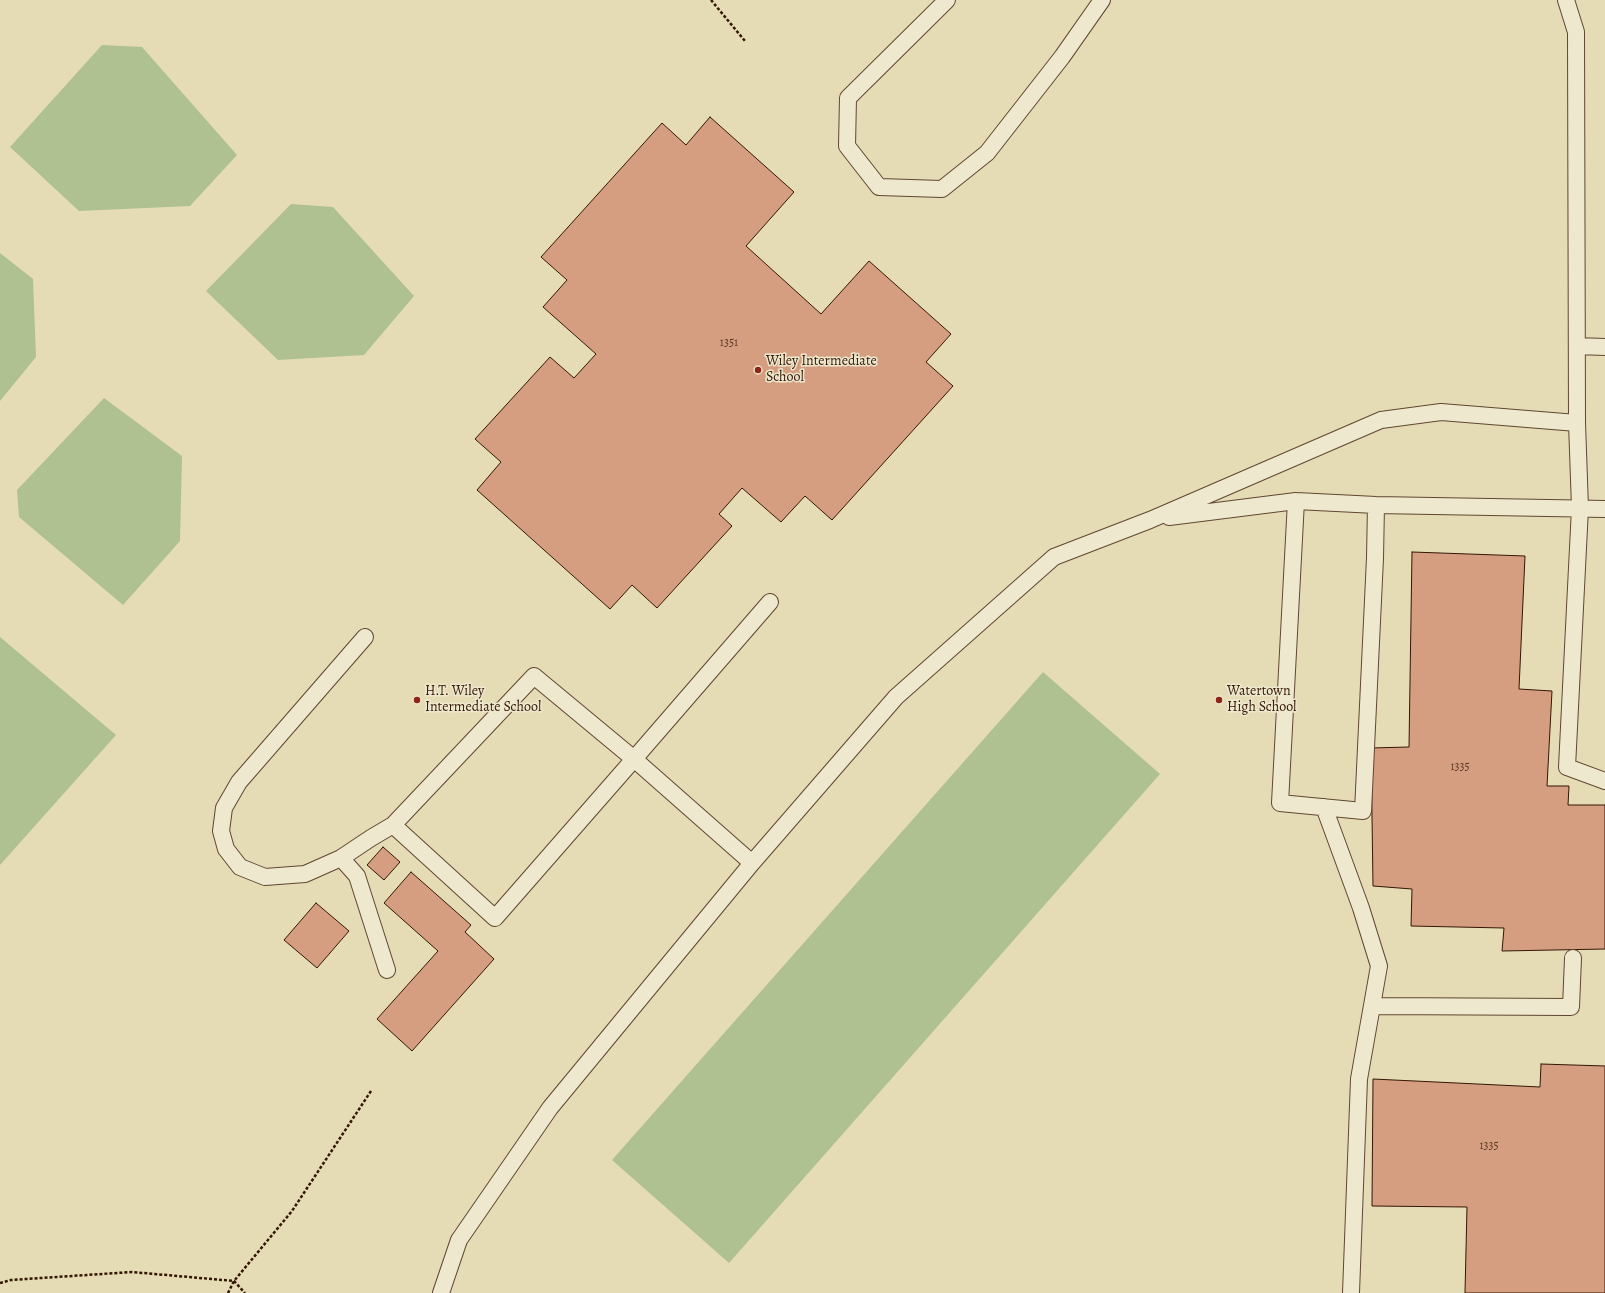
<!DOCTYPE html>
<html>
<head>
<meta charset="utf-8">
<style>
  body { margin:0 }
  canvas { display:block; background:#e5dbb4 }
</style>
</head>
<body>
<canvas width="1605" height="1293"></canvas>
<script>
const c = document.querySelector('canvas').getContext('2d');
c.lineJoin = 'round';
function fill(path, color) {
  c.fillStyle = color;
  c.fill(path, 'evenodd');
}
function toPath(rows) {
  const path = new Path2D();
  for (const r of rows) {
    path.moveTo(r[0], r[1]);
    for (let i = 2; i < r.length; i += 2) path.lineTo(r[i], r[i + 1]);
  }
  return path;
}
function stroke(path, color, width, dash) {
  c.strokeStyle = color;
  c.lineWidth = width;
  c.lineCap = dash ? 'butt' : 'round';
  c.setLineDash(dash || []);
  c.stroke(path);
}
function write(font, color, halo, rows, align = 'center') {
  c.font = font + ' Alegreya,serif';
  c.lineWidth = 3;
  c.setLineDash([]);
  c.textBaseline = 'middle';
  c.strokeStyle = halo;
  c.fillStyle = color;
  for (const [text, x, y, turn = 0] of rows) {
    c.save();
    c.translate(x, y);
    c.rotate((+turn || 0) * Math.PI / 180);
    c.textAlign = isNaN(turn) ? turn : align;
    if (halo) c.strokeText(text, 0, 0);
    c.fillText(text, 0, 0);
    c.restore();
  }
}
const green = toPath([
  [102,45,142,47,237,155,190,206,79,211,10,147],
  [291,204,333,207,414,296,364,355,278,360,206,291],
  [0,253,33,279,36,357,0,401],
  [104,398,182,456,180,541,123,605,19,517,17,490],
  [0,637,116,735,0,865],
  [1043,672,1160,774,729,1263,612,1160]
]);
const building = toPath([
  [710,117,794,192,746,246,821,314,869,261,951,334,926,362,953,386,832,520,805,496,781,522,742,488,719,514,732,526,657,608,632,585,610,609,477,490,501,462,475,439,550,357,574,378,596,354,543,307,567,280,541,257,662,123,686,145,710,117],
  [1412,552,1525,556,1519,689,1552,691,1547,786,1569,786,1568,805,1605,805,1605,949,1502,951,1504,928,1411,926,1412,889,1373,886,1371,748,1409,747,1412,552],
  [383,847,400,862,384,880,367,865,383,847],
  [411,872,471,925,465,932,494,959,412,1051,377,1019,438,951,384,903,411,872],
  [316,903,349,931,317,968,284,940,316,903],
  [1541,1064,1605,1066,1605,1293,1465,1293,1467,1207,1372,1206,1373,1079,1540,1087,1541,1064]
]);
const path = toPath([
  [711,0,745,41],
  [0,1283,11,1280,132,1272,234,1281,245,1293],
  [228,1293,234,1281,292,1211,371,1091]
]);
const lane = toPath([
  [947,0,848,98,847,146,879,187,942,189,987,153,1062,57,1102,0],
  [1566,0,1576,32,1577,423,1580,508,1567,767,1605,781],
  [1577,346,1605,347],
  [1296,501,1280,803,1363,811,1375,558,1376,505],
  [1169,517,1296,501,1376,505,1605,509],
  [365,637,239,782,224,808,221,831,226,849,240,867,265,877,305,874,341,858,371,838,393,825],
  [1324,807,1361,908,1379,966,1359,1079,1351,1293],
  [341,858,357,876,387,970],
  [752,863,634,759,534,676,393,825,495,918,634,759,770,602],
  [1372,1006,1571,1007,1573,958],
  [441,1293,459,1240,550,1108,752,863,896,697,1054,557,1150,520,1381,420,1441,412,1577,423]
]);
const markers = [
  [758,370,4,"#8f2418"],
  [417,700,4,"#8f2418"],
  [1219,700,4,"#8f2418"]
];
const numberNames = [
  ["1351",729,343],
  ["1335",1460,767],
  ["1335",1489,1146]
];
const poiNames = [
  ["Wiley Intermediate",766,362],
  ["School",766,378],
  ["H.T. Wiley",425,692],
  ["Intermediate School",425,708],
  ["Watertown",1227,692],
  ["High School",1227,708]
];
fill(green, '#afc191');
fill(building, '#d59e80');
stroke(building, '#341605', 1);
stroke(lane, '#604731', 18);
stroke(path, '#341605', 2.5, [3, 2]);
stroke(lane, '#eee8ce', 16);
for (const [x, y, r, color] of markers) {
  const dot = new Path2D();
  dot.arc(x, y, r, 0, 2 * Math.PI);
  c.fillStyle = color;
  c.fill(dot);
  stroke(dot, '#eee8ce', 1.5);
}
write('12px', '#5c3824', null, numberNames);
write('14px', '#341605', '#eee8ce', poiNames, 'left');
</script>
</body>
</html>
